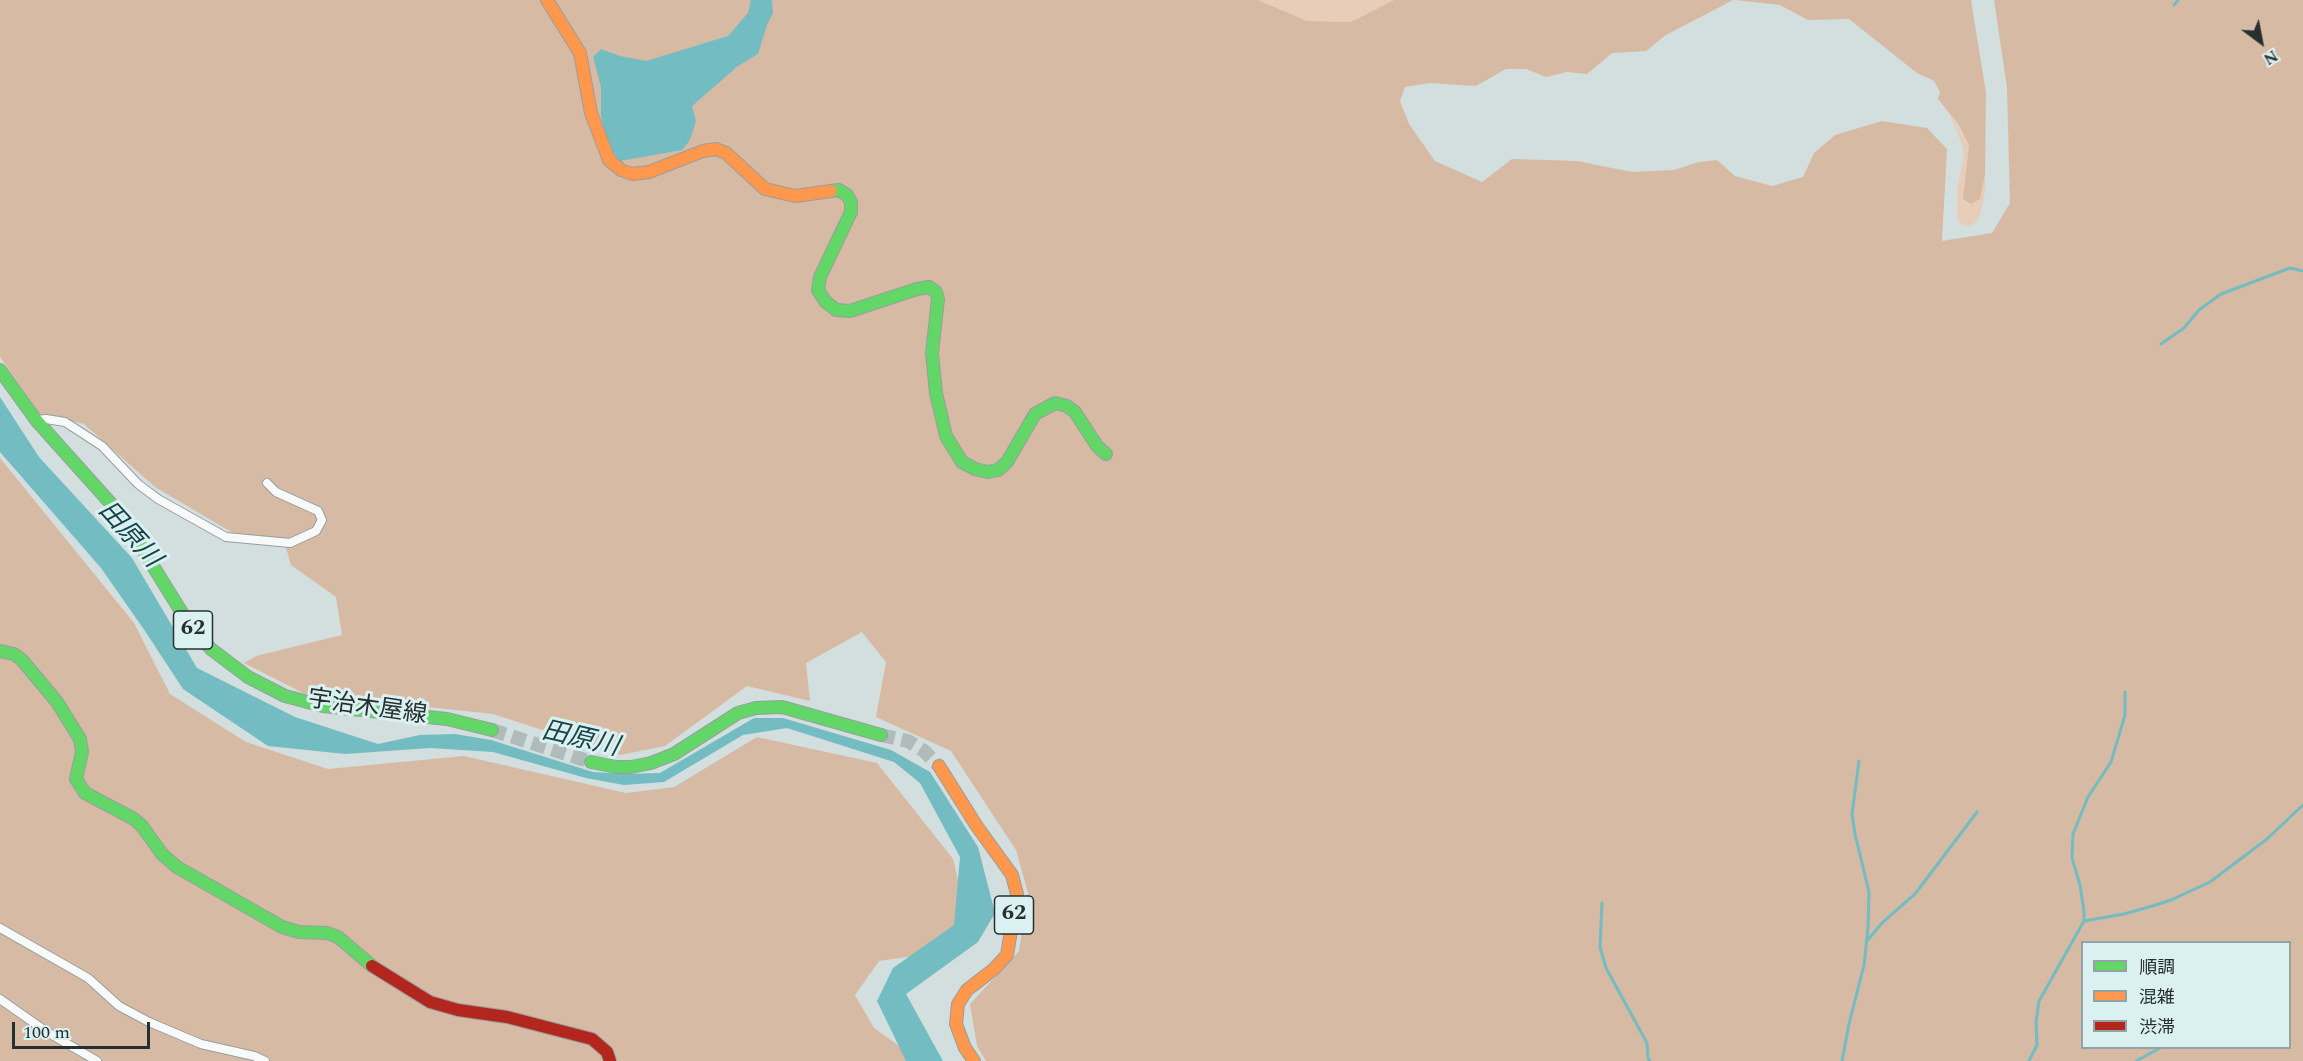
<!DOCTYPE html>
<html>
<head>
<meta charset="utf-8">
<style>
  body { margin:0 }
  #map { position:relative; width:2303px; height:1061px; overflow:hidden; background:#d3dedf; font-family:Spectral,"Noto Sans JP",serif }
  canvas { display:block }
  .legend { position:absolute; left:2081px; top:941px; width:210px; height:108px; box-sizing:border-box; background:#dbf0f1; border:2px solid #93a3a4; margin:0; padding:8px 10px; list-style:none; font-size:18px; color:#282f30 }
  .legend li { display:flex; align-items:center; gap:12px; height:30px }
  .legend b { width:30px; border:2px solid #93a3a4 }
  .north { position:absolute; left:2231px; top:12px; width:60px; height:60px; -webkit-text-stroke:4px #dbf0f1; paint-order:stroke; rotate:148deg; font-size:16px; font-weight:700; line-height:24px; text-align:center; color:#282f30 }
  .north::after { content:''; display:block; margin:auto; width:21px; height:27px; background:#282f30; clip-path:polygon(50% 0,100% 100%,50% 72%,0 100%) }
  .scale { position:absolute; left:12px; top:1022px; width:138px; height:27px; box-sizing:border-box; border:3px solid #282f30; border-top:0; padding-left:8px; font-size:18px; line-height:21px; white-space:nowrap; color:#282f30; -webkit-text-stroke:4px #dbf0f1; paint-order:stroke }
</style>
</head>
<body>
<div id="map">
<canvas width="2303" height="1061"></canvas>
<ul class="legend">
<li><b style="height:8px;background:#63d668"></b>順調</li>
<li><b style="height:8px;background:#ff974d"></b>混雑</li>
<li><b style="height:8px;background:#b3261e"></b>渋滞</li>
</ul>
<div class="north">N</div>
<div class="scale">100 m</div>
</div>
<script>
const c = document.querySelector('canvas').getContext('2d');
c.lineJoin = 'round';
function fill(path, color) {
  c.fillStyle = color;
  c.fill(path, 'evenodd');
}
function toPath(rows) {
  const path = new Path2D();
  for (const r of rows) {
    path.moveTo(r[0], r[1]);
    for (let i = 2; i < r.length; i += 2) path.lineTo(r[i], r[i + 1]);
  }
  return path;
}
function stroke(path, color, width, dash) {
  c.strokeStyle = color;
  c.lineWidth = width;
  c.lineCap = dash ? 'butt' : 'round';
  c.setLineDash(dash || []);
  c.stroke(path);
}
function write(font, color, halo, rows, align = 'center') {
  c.font = font + ' Spectral,"Noto Sans JP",serif';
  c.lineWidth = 6;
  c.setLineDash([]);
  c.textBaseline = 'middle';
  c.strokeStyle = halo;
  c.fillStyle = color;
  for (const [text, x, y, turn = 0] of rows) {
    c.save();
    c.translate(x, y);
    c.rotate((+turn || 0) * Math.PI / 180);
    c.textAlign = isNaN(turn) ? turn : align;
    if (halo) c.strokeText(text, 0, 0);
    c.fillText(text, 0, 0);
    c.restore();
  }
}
const green = toPath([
  [1258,0,1394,0,1351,22,1307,21],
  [1947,108,1969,145,1963,199,1980,199,1985,175,1985,192,1979,219,1970,226,1962,225,1957,218,1957,190,1964,154,1961,142]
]);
const forest = toPath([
  [0,0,1258,0,1307,21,1351,22,1394,0,1733,0,1666,35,1646,51,1612,53,1587,74,1567,72,1546,77,1526,69,1506,69,1476,86,1429,83,1405,87,1400,101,1409,124,1435,161,1482,182,1512,159,1577,161,1632,172,1674,170,1699,162,1717,160,1735,176,1772,186,1803,177,1814,153,1835,135,1882,121,1927,128,1947,149,1942,241,1992,233,2010,203,2007,88,1994,0,2303,0,2303,1061,986,1061,977,1046,970,1004,1019,951,1028,893,1016,850,951,751,876,717,886,662,862,632,806,663,810,701,747,686,665,746,620,755,493,714,305,694,244,663,256,656,342,635,336,597,291,565,284,541,233,533,155,487,84,424,40,414,0,357],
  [2082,942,2290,942,2290,1048,2082,1048],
  [1735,0,1971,0,1986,93,1985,175,1980,199,1971,204,1963,199,1969,145,1958,124,1938,99,1940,92,1934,81,1917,73,1849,19,1808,20,1780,5],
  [0,458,134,623,170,694,246,742,328,769,464,756,626,793,674,787,757,737,877,763,953,859,965,908,950,936,929,954,879,961,855,995,874,1028,920,1061,0,1061]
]);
const water = toPath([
  [751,0,772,0,773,13,767,25,758,54,738,66,692,106,696,121,690,140,682,150,620,161,608,145,604,133,601,115,601,87,593,57,601,49,620,56,646,61,728,36,748,13],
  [0,397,39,457,132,558,197,668,295,717,378,744,420,735,455,734,491,740,593,772,625,774,660,773,754,718,783,718,891,750,930,772,978,847,995,913,978,942,906,994,943,1061,906,1061,877,1001,893,968,954,925,960,857,920,783,894,762,787,728,743,735,664,782,624,785,586,778,493,752,430,748,345,754,268,746,183,689,145,631,101,568,0,452]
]);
const stream = toPath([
  [2174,5,2178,0],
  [2161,344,2184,328,2199,310,2221,294,2290,268,2303,271],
  [1602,903,1600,947,1606,968,1647,1043,1648,1058,1650,1061],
  [2084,921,2124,914,2149,907,2171,900,2210,882,2267,839,2303,805],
  [1866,942,1883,922,1915,894,1977,812],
  [1842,1061,1849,1024,1864,965,1868,928,1869,892,1855,834,1852,814,1859,761],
  [2029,1061,2037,1045,2036,1022,2039,1001,2084,921,2084,911,2080,885,2072,858,2073,834,2088,797,2111,762,2125,715,2125,692],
  [2136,1061,2160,1048]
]);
const primaryTunnel = toPath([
  [492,730,591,762],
  [881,735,908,741,924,751,939,766]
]);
const street = toPath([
  [36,420,46,419,65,422,102,446,138,484,158,499,226,537,290,543,316,531,322,520,318,511,276,492,267,483],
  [0,928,88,978,119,1006,149,1022,201,1044,254,1056,265,1061],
  [0,999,47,1032,97,1061]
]);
const fast = toPath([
  [831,191,839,190,847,195,851,202,851,212,820,277,818,290,825,301,836,310,850,311,917,289,929,287,936,292,938,299,932,353,936,393,946,436,962,462,975,469,988,472,998,470,1007,462,1035,414,1055,403,1067,406,1075,412,1097,446,1106,454],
  [0,370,36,420,122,516,192,629,211,649,248,677,285,696,323,706,447,719,492,730],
  [0,651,14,654,22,660,57,702,80,739,82,752,76,779,85,793,134,819,142,826,162,854,177,867,282,927,299,932,327,933,338,937,372,966],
  [591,762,616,767,631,767,651,763,674,754,738,713,756,708,782,707,881,735]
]);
const slow = toPath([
  [547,0,580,53,591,113,609,160,621,170,632,174,649,172,703,151,716,149,726,153,765,189,795,196,831,191],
  [939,766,976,825,1012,875,1017,894,1007,955,994,969,967,990,958,1004,956,1024,965,1048,974,1061]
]);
const jam = toPath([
  [372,966,430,1002,458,1010,507,1017,592,1039,607,1052,610,1061]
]);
const shields = [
  [193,630,39],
  [1014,915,39]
];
const shieldNames = [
  ["62",193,630],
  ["62",1014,915]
];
const streetNames = [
  ["宇治木屋線",367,709,8]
];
const waterNames = [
  ["田原川",128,536,48],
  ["田原川",580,741,13]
];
fill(green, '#e8cdb8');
fill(forest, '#d7baa4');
fill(water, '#73bcc2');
stroke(stream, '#73bcc2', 3);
stroke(primaryTunnel, '#b1bbbc', 14, [14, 7]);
stroke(street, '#979fa0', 10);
stroke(fast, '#979fa0', 14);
stroke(slow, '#979fa0', 14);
stroke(jam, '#979fa0', 14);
stroke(street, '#f8fafa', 8);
stroke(fast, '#63d668', 12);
stroke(slow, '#ff974d', 12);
stroke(jam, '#b3261e', 12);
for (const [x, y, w] of shields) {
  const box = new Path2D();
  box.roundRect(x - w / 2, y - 19, w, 38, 4.5);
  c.fillStyle = '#dbf0f1';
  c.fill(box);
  stroke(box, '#282f30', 1.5);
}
write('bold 22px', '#282f30', null, shieldNames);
write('24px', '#282f30', '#dbf0f1', streetNames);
write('italic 26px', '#184549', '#dbf0f1', waterNames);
</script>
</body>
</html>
